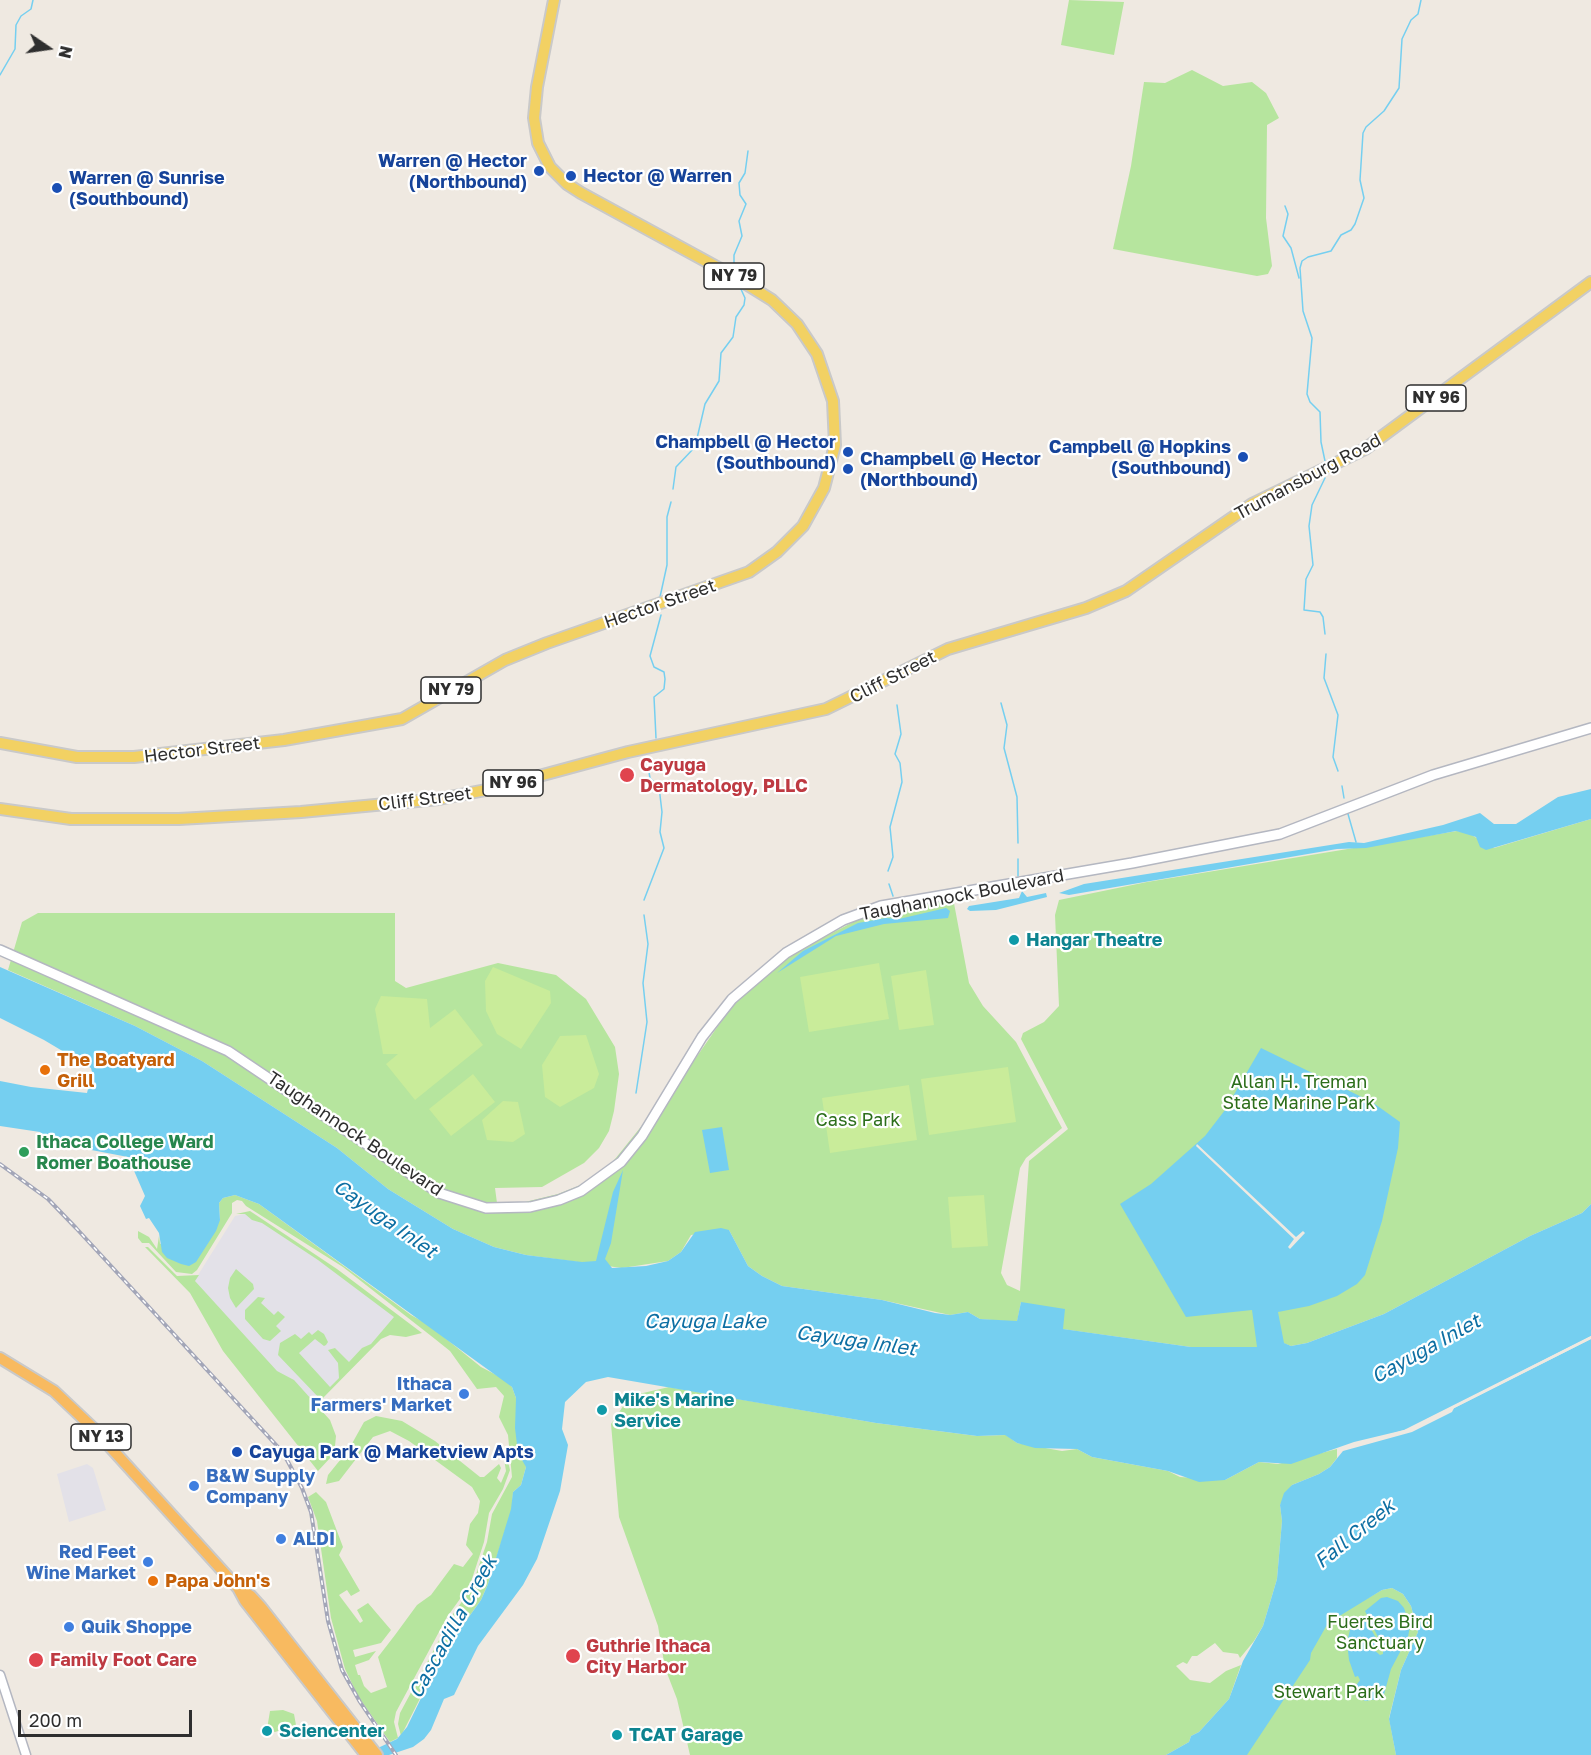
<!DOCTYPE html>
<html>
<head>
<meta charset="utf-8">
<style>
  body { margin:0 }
  #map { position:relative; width:1591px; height:1755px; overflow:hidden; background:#efe9e1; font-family:"Golos Text",sans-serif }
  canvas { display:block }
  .north { position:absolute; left:18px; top:18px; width:60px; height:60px; -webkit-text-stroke:4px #fff; paint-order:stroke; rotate:103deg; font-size:16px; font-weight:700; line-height:24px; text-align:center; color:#2e2e2e }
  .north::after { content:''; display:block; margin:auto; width:21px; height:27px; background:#2e2e2e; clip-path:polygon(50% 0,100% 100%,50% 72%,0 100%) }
  .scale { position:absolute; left:18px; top:1710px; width:174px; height:27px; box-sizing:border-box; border:3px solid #2e2e2e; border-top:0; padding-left:8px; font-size:18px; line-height:21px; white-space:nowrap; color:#2e2e2e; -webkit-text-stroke:4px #fff; paint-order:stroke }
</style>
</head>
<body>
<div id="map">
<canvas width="1591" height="1755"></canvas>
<div class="north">N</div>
<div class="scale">200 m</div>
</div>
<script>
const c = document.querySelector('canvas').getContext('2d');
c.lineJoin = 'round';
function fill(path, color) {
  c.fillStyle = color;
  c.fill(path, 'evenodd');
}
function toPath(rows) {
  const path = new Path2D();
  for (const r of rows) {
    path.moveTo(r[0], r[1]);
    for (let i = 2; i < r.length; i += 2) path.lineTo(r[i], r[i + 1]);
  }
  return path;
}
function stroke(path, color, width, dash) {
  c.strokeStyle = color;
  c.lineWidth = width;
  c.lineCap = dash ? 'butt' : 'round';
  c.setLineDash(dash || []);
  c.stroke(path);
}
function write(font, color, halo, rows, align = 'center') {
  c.font = font + ' "Golos Text",sans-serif';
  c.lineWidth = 4.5;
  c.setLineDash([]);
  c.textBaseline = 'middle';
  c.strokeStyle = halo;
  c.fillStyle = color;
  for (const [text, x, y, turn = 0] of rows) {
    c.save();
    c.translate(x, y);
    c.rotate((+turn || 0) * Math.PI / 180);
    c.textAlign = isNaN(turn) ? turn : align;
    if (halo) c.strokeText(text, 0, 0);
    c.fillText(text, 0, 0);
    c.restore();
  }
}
const industrial = toPath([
  [249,1213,340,1273,398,1318,309,1409,193,1283,235,1216],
  [87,1464,93,1468,106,1510,69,1522,57,1474]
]);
const green = toPath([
  [1069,0,1124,2,1114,55,1061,45],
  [1192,70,1223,86,1252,82,1266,93,1279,118,1267,125,1266,218,1272,266,1268,274,1257,276,1113,249,1131,166,1144,82,1165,83],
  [1591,819,1591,1204,1582,1213,1530,1236,1384,1314,1307,1343,1291,1346,1283,1343,1253,1348,1191,1347,1062,1329,1021,1302,1017,1322,980,1319,968,1312,950,1315,882,1300,782,1286,762,1276,748,1266,729,1230,691,1235,681,1252,668,1261,622,1268,526,1255,494,1247,453,1229,388,1189,337,1148,202,1061,135,1026,8,970,22,922,38,913,395,913,395,981,406,988,498,963,556,975,586,999,615,1047,619,1074,614,1111,609,1131,599,1148,584,1163,542,1187,495,1188,497,1203,525,1202,558,1194,583,1184,611,1164,693,1062,727,1013,738,999,792,954,859,919,889,909,953,898,969,983,983,1006,1016,1042,1062,1128,1026,1158,1020,1168,1001,1273,1007,1285,1020,1291,1029,1161,1068,1129,1021,1039,1023,1033,1044,1022,1059,1006,1055,915,1059,900,1147,882,1457,831,1468,833,1494,848],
  [235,1195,259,1204,411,1315,429,1325,481,1367,504,1379,512,1387,516,1398,526,1467,521,1485,513,1492,512,1509,488,1584,481,1600,443,1653,401,1736,398,1724,400,1713,453,1614,471,1589,487,1542,492,1514,512,1477,508,1435,499,1417,504,1396,496,1387,477,1389,450,1351,435,1339,343,1267,246,1206,242,1201,237,1200,232,1203,232,1213,197,1270,192,1274,176,1272,149,1243,142,1243,138,1238,138,1231,149,1237,157,1249,159,1236,160,1244,220,1220,219,1203,223,1198],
  [250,1211,337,1269,422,1333,406,1337,390,1335,381,1339,321,1400,278,1355,280,1343,295,1334,301,1339,309,1332,312,1335,318,1330,324,1334,328,1342,326,1345,324,1346,315,1339,299,1353,330,1387,339,1378,338,1363,328,1350,335,1348,349,1362,362,1348,371,1344,394,1317,318,1260,262,1223,252,1220,245,1214,236,1214],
  [145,1247,148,1247,177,1276,199,1275,195,1281,277,1371,294,1380,330,1420,336,1436,335,1446,331,1457,318,1471,223,1351,190,1293],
  [236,1269,253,1284,254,1289,236,1308,230,1298,228,1288,230,1278],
  [258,1297,265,1298,261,1303,274,1315,278,1311,285,1317,276,1326,281,1331,270,1341,263,1339,245,1319,245,1310],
  [669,1387,876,1423,977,1436,1006,1435,1017,1443,1062,1451,1077,1449,1092,1457,1168,1471,1180,1477,1225,1480,1259,1462,1278,1464,1337,1449,1337,1458,1330,1467,1319,1474,1292,1485,1280,1505,1282,1521,1277,1579,1263,1626,1254,1641,1240,1658,1238,1654,1223,1652,1215,1643,1197,1656,1192,1656,1187,1664,1183,1662,1176,1666,1190,1680,1210,1683,1226,1671,1241,1665,1229,1699,1199,1732,1191,1736,1189,1742,1166,1755,690,1755,677,1699,665,1668,658,1626,619,1517,611,1424,630,1396],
  [376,1416,402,1421,435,1441,480,1477,484,1477,499,1464,501,1468,497,1478,501,1483,506,1471,504,1459,506,1453,510,1470,503,1489,489,1513,484,1542,470,1585,447,1617,396,1712,394,1722,398,1738,390,1742,358,1696,345,1669,331,1618,317,1521,308,1497,316,1492,326,1502,343,1547,339,1555,360,1591,351,1596,347,1590,339,1595,360,1623,363,1621,357,1610,368,1603,391,1630,381,1643,353,1650,355,1657,376,1651,369,1660,355,1665,358,1675,360,1675,364,1686,371,1693,387,1687,378,1657,395,1635,417,1605,431,1595,454,1564,463,1567,473,1554,466,1545,470,1524,478,1513,480,1501,472,1487,409,1441,390,1431,373,1437,339,1481,326,1484,328,1475,349,1449,364,1422],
  [1392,1588,1403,1594,1411,1606,1418,1632,1401,1670,1389,1718,1396,1755,1210,1755,1306,1597,1340,1614,1382,1590],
  [283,1710,294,1714,296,1725,275,1732,267,1729,270,1711]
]);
const pitch = toPath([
  [879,963,889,1019,809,1032,800,977],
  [493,967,550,991,551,1003,521,1049,497,1034,486,1011,485,981],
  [926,970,934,1025,899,1030,891,976],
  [381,996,427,999,430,1028,455,1009,483,1045,415,1100,386,1064,398,1054,383,1054,375,1009],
  [586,1035,599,1074,594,1088,560,1107,545,1097,542,1065,560,1036],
  [1008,1067,1016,1122,929,1135,921,1079],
  [473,1074,495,1102,451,1136,429,1109],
  [909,1085,917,1140,830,1153,822,1098],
  [503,1101,518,1102,525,1134,513,1142,487,1140,482,1120],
  [984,1195,988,1246,952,1248,948,1197]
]);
const water = toPath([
  [1591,789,1591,819,1486,850,1480,847,1476,837,1456,831,1366,848,1337,849,1069,895,1059,893,1084,884,1349,842,1364,843,1443,825,1480,813,1494,824,1516,824,1558,797],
  [1022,891,1027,897,1046,893,1047,897,996,910,970,911,967,909,969,906,1019,898],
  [946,908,950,911,948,918,884,924,836,936,777,973,803,951,858,923,886,918,899,919],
  [0,967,135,1026,202,1061,337,1148,388,1189,453,1229,494,1247,526,1255,582,1262,596,1261,613,1192,623,1170,611,1243,605,1259,612,1268,646,1266,668,1261,681,1252,695,1232,721,1228,729,1230,748,1266,762,1276,782,1286,882,1300,935,1313,950,1315,968,1312,980,1319,1017,1321,1021,1302,1065,1309,1063,1329,1191,1347,1257,1347,1252,1310,1186,1317,1120,1204,1151,1184,1205,1136,1225,1110,1261,1048,1372,1102,1400,1122,1398,1148,1382,1221,1365,1275,1357,1284,1337,1296,1309,1306,1278,1312,1284,1343,1291,1346,1307,1343,1384,1314,1530,1236,1582,1213,1591,1204,1591,1336,1404,1430,1354,1442,1291,1464,1259,1462,1225,1480,1199,1482,1168,1471,1092,1457,1077,1449,1035,1448,1017,1443,1005,1435,977,1436,876,1423,608,1377,586,1382,565,1402,562,1429,568,1445,560,1491,537,1559,523,1585,478,1646,454,1695,444,1699,431,1730,424,1739,413,1747,389,1755,363,1755,397,1739,407,1727,443,1653,481,1600,488,1584,511,1509,513,1492,521,1485,526,1467,518,1453,515,1428,516,1398,512,1387,259,1204,235,1195,223,1198,219,1203,220,1220,216,1231,196,1262,189,1266,181,1264,167,1258,162,1252,159,1233,149,1218,146,1219,140,1206,145,1196,128,1157,60,1144,53,1150,40,1132,0,1126,0,1081,31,1087,87,1093,92,1072,91,1068,44,1040,0,1018],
  [722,1127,729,1170,710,1173,702,1130],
  [1591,1339,1591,1755,1396,1755,1389,1719,1401,1670,1418,1632,1411,1606,1403,1594,1392,1588,1382,1590,1328,1623,1311,1653,1310,1660,1247,1755,1166,1755,1189,1742,1191,1736,1199,1732,1229,1699,1243,1661,1263,1626,1277,1579,1282,1521,1280,1505,1284,1493,1292,1485,1319,1474,1330,1467,1343,1451,1412,1432,1452,1412,1454,1408],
  [1387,1597,1398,1601,1404,1608,1410,1626,1408,1637,1391,1669,1383,1698,1365,1701,1357,1695,1355,1687,1360,1680,1358,1676,1355,1677,1349,1660,1347,1642,1350,1630,1359,1620,1367,1622,1376,1638,1374,1650,1380,1655,1383,1654,1383,1647,1365,1611,1381,1598]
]);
const pier = toPath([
  [1197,1144,1296,1237,1303,1231,1305,1233,1290,1249,1288,1247,1294,1239,1196,1146],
  [1591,1336,1591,1339,1405,1433,1337,1451,1337,1449,1408,1429]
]);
const stream = toPath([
  [0,75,15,49,16,25,21,16,31,9,33,0],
  [1285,206,1288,214,1283,236,1291,248,1299,278],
  [734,265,734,255,742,236,739,221,746,204,740,195,739,183,745,173,748,151],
  [1325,461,1321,442,1320,412,1310,402,1307,394,1312,338,1303,311,1300,268,1302,261,1308,257,1331,251,1341,235,1351,230,1355,224,1364,198,1360,180,1363,133,1366,127,1384,111,1399,88,1402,39,1411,20,1418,14,1421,0],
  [673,489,676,467,695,447,705,404,719,381,721,353,733,337,736,317,744,305,745,298,740,287],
  [660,597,667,565,667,517,671,502],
  [1325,634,1323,617,1320,612,1304,610,1306,579,1313,565,1309,526,1312,505,1325,478],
  [1326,654,1324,678,1338,715,1333,757,1338,771],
  [1001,703,1007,725,1004,748,1017,797,1018,843],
  [656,738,654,697,664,689,665,679,664,672,654,667,650,656,661,615],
  [1342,786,1344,798],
  [1348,814,1356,842],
  [1018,859,1018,876],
  [888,871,893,857,890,827,902,782,900,763,895,754,901,734,897,705],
  [889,884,893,896],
  [644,900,664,848,660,832,662,812,659,787,650,778,648,767],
  [894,911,896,919],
  [636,1093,647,1022,643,983,648,944,644,915]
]);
const tertiary = toPath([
  [0,1675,26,1755]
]);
const secondary = toPath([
  [0,950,228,1051,439,1193,486,1208,530,1207,559,1200,581,1191,621,1162,642,1136,702,1037,732,999,786,953,843,920,881,906,1132,863,1280,834,1433,775,1591,728]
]);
const primary = toPath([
  [0,743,77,757,134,757,284,740,402,719,505,660,547,643,749,572,777,552,803,526,824,488,835,445,833,401,817,354,797,324,772,300,735,277,581,193,567,184,550,167,538,143,534,118,537,87,554,0],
  [0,809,71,819,179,819,301,812,439,799,491,789,628,752,826,709,948,649,1086,608,1126,591,1252,504,1365,449,1591,282]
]);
const trunk = toPath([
  [0,1358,54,1391,92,1427,238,1588,251,1596,261,1607,377,1755],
  [238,1588,245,1601,366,1755]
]);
const rail = toPath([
  [0,1164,48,1199,76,1228,278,1447,287,1460,302,1488,311,1512,328,1621,342,1670,360,1702,396,1755]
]);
const markers = [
  [539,171,6,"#1a4fb4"],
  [571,176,6,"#1a4fb4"],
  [57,188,6,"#1a4fb4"],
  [848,452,6,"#1a4fb4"],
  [1243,457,6,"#1a4fb4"],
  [848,469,6,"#1a4fb4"],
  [627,775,8,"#e0444e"],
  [1014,940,6,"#0f9aa8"],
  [45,1070,6,"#e8710a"],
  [24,1152,6,"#2e9e5b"],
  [464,1394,6,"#3f7fe0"],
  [602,1410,6,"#0f9aa8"],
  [237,1452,6,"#1a4fb4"],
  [194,1486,6,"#3f7fe0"],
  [281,1539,6,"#3f7fe0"],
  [148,1562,6,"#3f7fe0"],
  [153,1581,6,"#e8710a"],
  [69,1627,6,"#3f7fe0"],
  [573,1656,8,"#e0444e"],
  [36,1660,8,"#e0444e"],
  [267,1731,6,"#0f9aa8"],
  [617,1735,6,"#0f9aa8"]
];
const shields = [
  [734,276,60],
  [1436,398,60],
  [451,690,60],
  [513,783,60],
  [101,1437,60]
];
const shieldNames = [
  ["NY 79",734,276],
  ["NY 96",1436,398],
  ["NY 79",451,690],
  ["NY 96",513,783],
  ["NY 13",101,1437]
];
const transitNames = [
  ["Warren @ Hector",527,161,"right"],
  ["(Northbound)",527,182,"right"],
  ["Hector @ Warren",583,176],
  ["Warren @ Sunrise",69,178],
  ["(Southbound)",69,199],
  ["Champbell @ Hector",836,442,"right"],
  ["(Southbound)",836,463,"right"],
  ["Campbell @ Hopkins",1231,447,"right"],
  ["(Southbound)",1231,468,"right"],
  ["Champbell @ Hector",860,459],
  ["(Northbound)",860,480],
  ["Cayuga Park @ Marketview Apts",249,1452]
];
const streetNames = [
  ["Trumansburg Road",1308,477,-28],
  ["Hector Street",660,604,-19],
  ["Cliff Street",893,677,-27],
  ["Hector Street",202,750,-7],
  ["Cliff Street",425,799,-7],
  ["Taughannock Boulevard",962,895,-11],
  ["Taughannock Boulevard",355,1134,34]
];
const healthNames = [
  ["Cayuga",640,765],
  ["Dermatology, PLLC",640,786],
  ["Guthrie Ithaca",586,1646],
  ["City Harbor",586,1667],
  ["Family Foot Care",50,1660]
];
const cultureNames = [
  ["Hangar Theatre",1026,940],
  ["Mike's Marine",614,1400],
  ["Service",614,1421],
  ["Sciencenter",279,1731],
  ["TCAT Garage",629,1735]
];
const foodNames = [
  ["The Boatyard",57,1060],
  ["Grill",57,1081],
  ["Papa John's",165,1581]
];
const parkNames = [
  ["Allan H. Treman",1299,1082],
  ["State Marine Park",1299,1103],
  ["Cass Park",858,1120],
  ["Fuertes Bird",1380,1622],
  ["Sanctuary",1380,1643],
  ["Stewart Park",1329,1692]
];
const leisureNames = [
  ["Ithaca College Ward",36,1142],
  ["Romer Boathouse",36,1163]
];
const shopNames = [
  ["Ithaca",452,1384,"right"],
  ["Farmers' Market",452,1405,"right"],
  ["B&W Supply",206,1476],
  ["Company",206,1497],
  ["ALDI",293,1539],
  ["Red Feet",136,1552,"right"],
  ["Wine Market",136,1573,"right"],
  ["Quik Shoppe",81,1627]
];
const waterNames = [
  ["Cayuga Inlet",385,1219,35],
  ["Cayuga Lake",705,1322],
  ["Cayuga Inlet",856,1341,8],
  ["Cayuga Inlet",1426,1349,-29],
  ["Fall Creek",1355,1534,-39],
  ["Cascadilla Creek",453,1627,-61]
];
fill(industrial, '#e3e1e8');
fill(green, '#b6e59e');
fill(pitch, '#c9ec9a');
fill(water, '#75cff0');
fill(pier, '#efe9e1');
stroke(stream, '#75cff0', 1.5);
stroke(tertiary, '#b4b7c1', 11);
stroke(secondary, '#b4b7c1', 12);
stroke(primary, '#c9c9c9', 14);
stroke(trunk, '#c9c9c9', 14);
stroke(tertiary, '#fff', 8);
stroke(secondary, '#fff', 9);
stroke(primary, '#f2d163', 10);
stroke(trunk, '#f8ba60', 10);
stroke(rail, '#a3a6b8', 4);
stroke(rail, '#fff', 1.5, [4.5]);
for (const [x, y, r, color] of markers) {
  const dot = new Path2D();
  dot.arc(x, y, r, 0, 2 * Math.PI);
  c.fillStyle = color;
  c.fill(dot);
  stroke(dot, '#fff', 2);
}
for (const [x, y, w] of shields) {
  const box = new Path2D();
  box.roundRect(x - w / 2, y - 13, w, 26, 4.5);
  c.fillStyle = '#fff';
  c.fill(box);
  stroke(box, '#2e2e2e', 1.5);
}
write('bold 16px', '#2e2e2e', null, shieldNames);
write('bold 18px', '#164399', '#fff', transitNames, 'left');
write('18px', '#2e2e2e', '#fff', streetNames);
write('bold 18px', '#be3a42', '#fff', healthNames, 'left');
write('bold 18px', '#0d838f', '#fff', cultureNames, 'left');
write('bold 18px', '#c56008', '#fff', foodNames, 'left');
write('18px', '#2c6e1b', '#fff', parkNames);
write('bold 18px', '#27864d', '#fff', leisureNames, 'left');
write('bold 18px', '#366cbe', '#fff', shopNames, 'left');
write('italic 20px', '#0d6fa3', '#fff', waterNames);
</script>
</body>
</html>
